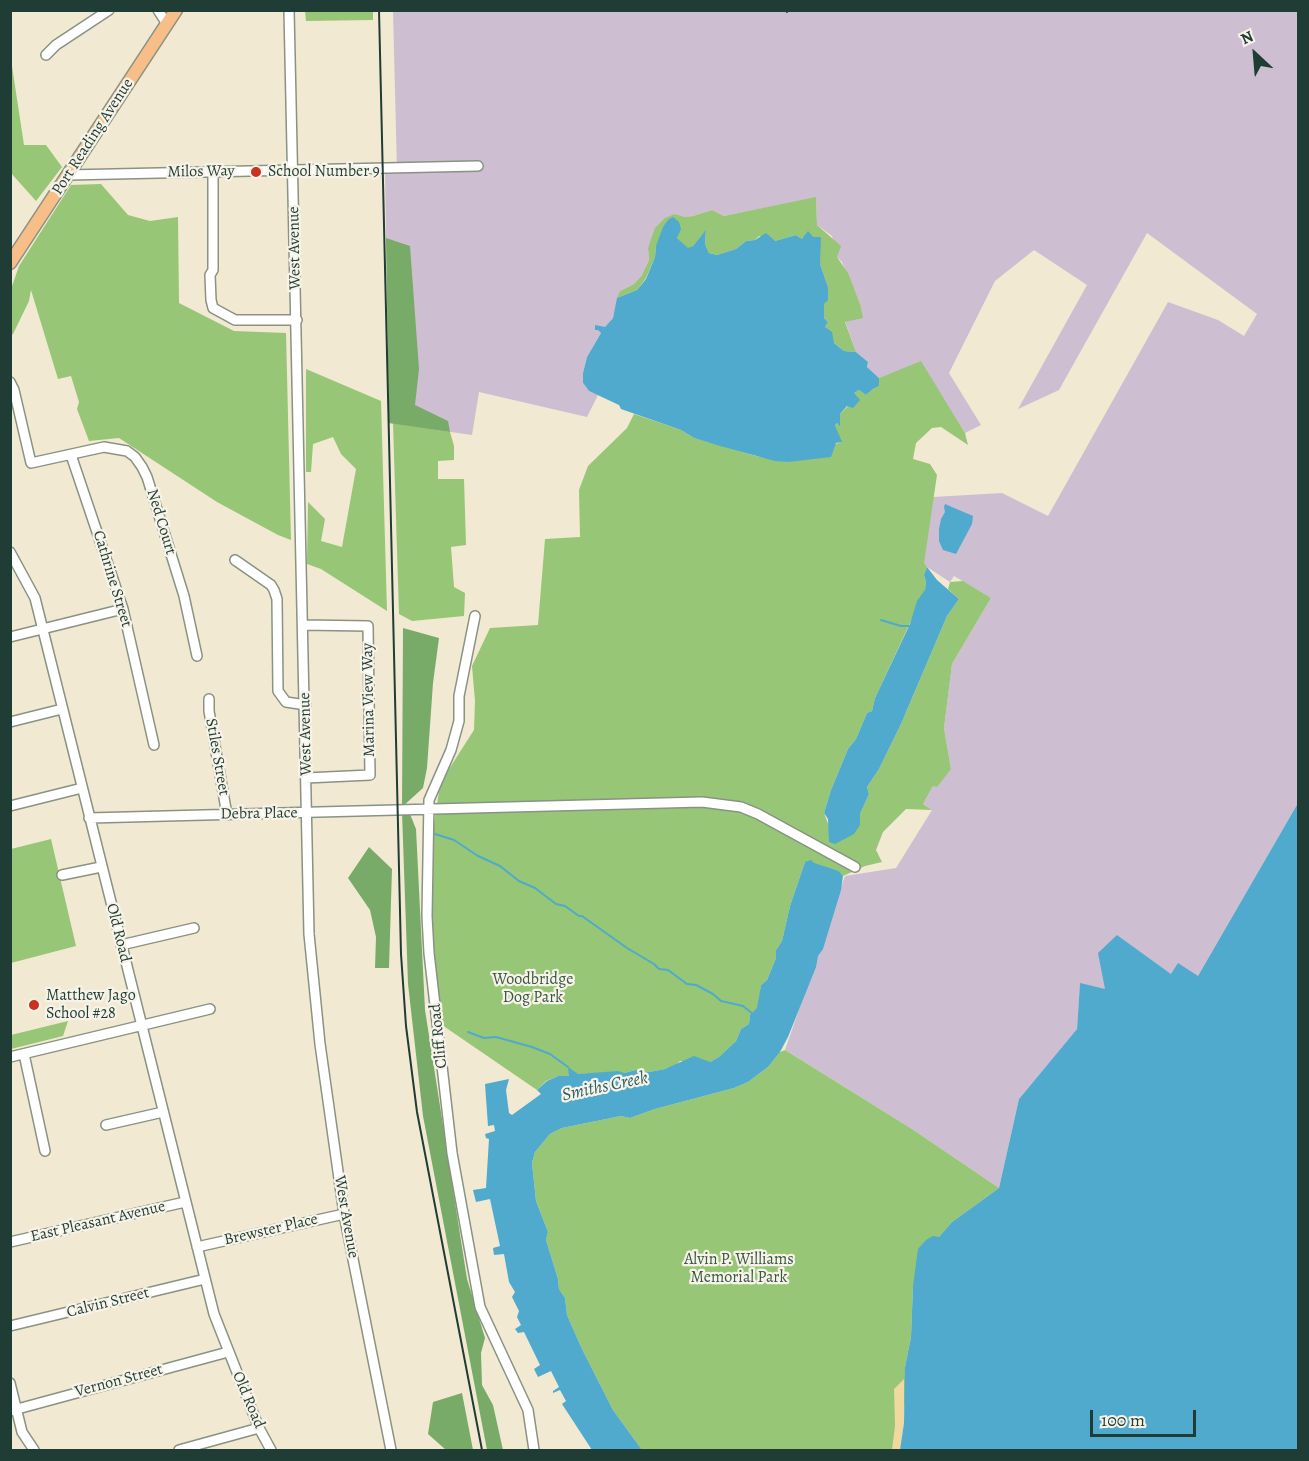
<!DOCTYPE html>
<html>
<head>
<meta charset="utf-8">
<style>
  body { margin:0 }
  #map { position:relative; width:1309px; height:1461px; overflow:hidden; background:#f2e9d2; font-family:Alegreya,serif }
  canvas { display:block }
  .frame { position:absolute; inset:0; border:12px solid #1f3d34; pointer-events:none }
  .north { position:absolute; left:1225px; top:24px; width:60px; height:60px; -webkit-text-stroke:4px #f7f3e8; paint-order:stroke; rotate:334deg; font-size:16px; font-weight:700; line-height:24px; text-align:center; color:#1f3d34 }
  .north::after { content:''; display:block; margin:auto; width:21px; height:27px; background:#1f3d34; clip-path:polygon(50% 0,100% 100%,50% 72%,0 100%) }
  .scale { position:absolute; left:1090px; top:1410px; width:106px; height:27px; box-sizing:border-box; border:3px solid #1f3d34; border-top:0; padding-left:8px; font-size:18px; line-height:21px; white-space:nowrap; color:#1f3d34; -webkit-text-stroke:4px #f7f3e8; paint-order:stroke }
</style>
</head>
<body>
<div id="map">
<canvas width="1309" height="1461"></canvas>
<div class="frame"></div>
<div class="north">N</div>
<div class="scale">100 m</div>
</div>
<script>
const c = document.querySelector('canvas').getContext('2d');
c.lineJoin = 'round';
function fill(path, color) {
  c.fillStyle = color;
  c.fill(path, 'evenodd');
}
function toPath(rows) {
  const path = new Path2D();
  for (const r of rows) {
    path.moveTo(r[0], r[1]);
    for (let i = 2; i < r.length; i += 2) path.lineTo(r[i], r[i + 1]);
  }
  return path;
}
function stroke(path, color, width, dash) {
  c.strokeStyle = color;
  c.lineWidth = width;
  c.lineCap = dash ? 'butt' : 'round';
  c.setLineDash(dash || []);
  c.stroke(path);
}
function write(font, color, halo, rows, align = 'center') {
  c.font = font + ' Alegreya,serif';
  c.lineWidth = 4.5;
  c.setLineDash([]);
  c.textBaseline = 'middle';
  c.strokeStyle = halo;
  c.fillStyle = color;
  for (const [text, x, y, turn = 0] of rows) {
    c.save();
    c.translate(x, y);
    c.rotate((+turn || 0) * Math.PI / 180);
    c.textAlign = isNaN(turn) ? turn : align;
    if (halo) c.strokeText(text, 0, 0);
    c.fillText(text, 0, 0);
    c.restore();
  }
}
const industrial = toPath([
  [393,11,1298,11,1298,803,1198,976,1172,975,1118,936,1105,990,1080,984,1077,1029,1019,1099,999,1188,912,1129,785,1050,845,876,896,868,932,810,923,804,933,786,951,769,944,728,952,664,991,598,954,576,950,582,927,567,923,563,933,497,1002,493,1048,516,1168,302,1218,320,1244,336,1257,314,1147,233,1059,390,1018,409,1087,285,1034,250,995,281,949,373,981,425,965,433,921,362,879,378,867,367,868,362,856,352,845,321,860,304,842,262,837,257,832,236,817,225,816,198,724,216,712,210,693,216,685,217,675,214,648,248,649,260,642,275,634,284,620,291,613,318,605,327,598,329,601,333,587,357,583,373,583,383,589,391,598,395,587,417,479,392,472,435,389,423,385,171,397,171]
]);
const green = toPath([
  [305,11,373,11,373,20,306,21],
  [10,53,24,145,46,145,62,167,36,201,11,173],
  [101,184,128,215,150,221,178,217,179,303,234,331,286,333,291,540,278,535,217,502,119,438,89,441,77,409,79,402,71,376,58,379,31,290,29,301,13,334,11,336,11,289,19,266,71,185],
  [816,197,817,225,841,246,837,257,848,273,860,304,863,318,845,322,856,352,844,351,834,343,825,327,828,322,824,318,824,304,828,287,820,264,820,244,802,239,796,235,775,241,759,236,755,240,746,241,736,249,717,255,709,253,705,244,706,231,693,246,688,249,677,238,679,232,656,246,655,257,646,278,637,290,617,298,620,291,634,284,642,275,649,260,648,248,655,228,665,218,675,214,685,217,693,216,712,210,724,216],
  [921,361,965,433,968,445,941,427,932,428,916,443,913,459,930,464,937,475,924,563,927,567,924,575,926,582,925,591,875,698,872,711,867,713,856,739,848,749,831,790,824,813,829,826,860,814,869,794,867,787,879,769,901,724,947,616,959,599,948,589,950,582,963,581,991,598,952,664,944,728,951,769,937,787,933,786,923,804,932,810,906,809,883,832,876,850,882,862,865,866,843,876,839,871,805,862,790,906,782,941,776,950,776,958,767,980,761,985,758,1008,750,1015,749,1024,741,1029,736,1041,719,1057,710,1062,680,1061,675,1066,665,1069,649,1072,636,1070,624,1073,578,1074,562,1077,558,1076,546,1081,537,1090,442,1025,431,953,429,899,432,837,439,791,449,769,474,730,475,701,472,666,490,628,538,625,545,539,580,537,579,490,588,466,627,428,634,414,681,430,694,438,756,456,788,462,841,442,835,425,837,423,840,425,840,414,848,406,854,393,859,390,866,395,873,389,879,386,879,378],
  [306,369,381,401,387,611,321,569,307,564,308,502,325,519,321,541,342,547,356,469,341,454,333,437,313,444,311,472,306,472],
  [393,423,450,432,454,446,454,460,438,461,438,479,464,479,466,545,451,547,454,587,465,593,464,616,412,621,399,614],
  [51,839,76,946,11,963,11,849],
  [68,1021,63,1036,11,1049,11,1035],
  [785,1050,912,1129,999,1188,952,1222,939,1237,913,1286,911,1337,905,1367,905,1402,900,1450,642,1450,613,1410,582,1349,567,1315,565,1298,559,1289,558,1279,546,1240,548,1232,536,1201,532,1163,535,1152,550,1134,562,1128,621,1116,630,1118,655,1109,734,1088,748,1082,768,1067,780,1052]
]);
const forest = toPath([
  [386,238,410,246,419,369,415,405,448,421,450,432,389,423],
  [403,628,439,638,433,683,427,768,423,788,402,807],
  [402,812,410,814,416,829,425,1010,467,1279,485,1338,481,1353,482,1385,493,1405,503,1450,487,1450,423,1116,408,984],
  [369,847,392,869,389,968,375,968,376,937,370,910,348,878],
  [462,1393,473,1450,446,1450,428,1434,433,1402]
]);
const sand = toPath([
  [904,1379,904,1423,900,1450,892,1450,895,1426,894,1389]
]);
const water = toPath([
  [673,217,679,222,681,229,677,238,688,248,693,246,706,230,705,244,709,253,717,255,736,249,746,241,755,240,766,233,775,241,796,235,802,239,808,231,813,237,821,237,820,264,828,287,828,300,824,304,824,318,828,322,825,327,832,332,834,343,844,351,856,352,868,362,867,367,879,378,879,386,873,389,866,395,859,390,854,393,860,400,853,408,847,406,840,414,840,426,837,423,835,425,842,442,836,443,831,457,788,462,775,461,720,446,694,438,681,430,621,409,619,405,589,391,583,383,583,373,587,357,601,333,598,330,595,330,595,325,605,327,613,318,617,298,637,290,646,279,655,257,656,246,663,227,669,219],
  [945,504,973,516,972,524,956,554,943,550,939,541,939,529,941,519,945,512,944,507],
  [927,567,937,580,959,599,947,616,901,724,879,769,867,787,869,794,860,814,860,825,854,834,835,844,829,842,828,819,824,813,831,790,848,749,856,739,867,713,872,711,875,698,910,624,917,601,925,590,926,582,924,575],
  [1298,803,1298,1450,900,1450,904,1423,905,1367,911,1337,913,1286,918,1249,926,1240,933,1236,939,1237,952,1222,999,1188,1019,1099,1077,1029,1080,983,1105,989,1098,953,1117,935,1171,974,1178,963,1198,976],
  [811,860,814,863,839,871,843,876,841,890,823,949,818,956,816,967,788,1037,780,1052,768,1067,748,1082,734,1088,655,1109,630,1118,621,1116,562,1128,550,1134,535,1152,532,1163,536,1201,548,1232,546,1240,558,1279,559,1289,565,1298,567,1315,582,1349,613,1410,642,1450,592,1450,562,1404,566,1401,560,1390,553,1393,553,1391,559,1387,551,1371,538,1377,534,1369,540,1365,524,1332,518,1333,515,1329,521,1325,517,1317,519,1311,512,1297,515,1292,509,1282,504,1254,494,1255,493,1248,500,1246,490,1199,476,1202,473,1190,486,1188,489,1139,486,1138,485,1134,495,1131,494,1125,488,1126,485,1084,509,1079,506,1090,509,1113,512,1115,541,1094,537,1090,547,1081,558,1076,569,1076,568,1067,578,1074,618,1071,624,1073,636,1070,649,1072,665,1069,694,1056,710,1062,719,1057,736,1041,741,1029,749,1024,750,1015,757,1008,761,985,767,980,776,958,776,950,782,941,790,906,805,862]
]);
const stream = toPath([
  [881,620,901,626,910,626],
  [435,834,454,840,478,856,500,866,519,881,535,888,556,904,565,906,579,916,582,916,627,948,654,964,659,969,668,970,687,984,696,985,713,994,721,1001,743,1006,753,1014],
  [468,1032,484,1038,496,1037,532,1047,550,1054,568,1067]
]);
const minor = toPath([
  [158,10,167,24],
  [289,10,309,934,320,1044,344,1214,391,1450],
  [46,55,56,45,109,10],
  [213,172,213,270,210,275,211,300,213,308,235,320,297,320],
  [68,175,478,166],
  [10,382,14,390,31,463,104,447,127,451,135,457,142,467,147,477,184,596,197,656],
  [71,455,123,609,154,745],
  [10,552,35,598,214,1314,259,1428,271,1450],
  [235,560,271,585,274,590,277,599,278,691,286,702,306,705],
  [475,616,459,696,459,721,451,750,429,800,427,916,429,953,452,1153,480,1307,528,1410,534,1450],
  [303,625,368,626,370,775,306,778],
  [10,637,123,609],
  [209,699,209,711,227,815],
  [10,722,62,709],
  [10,806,82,788],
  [89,818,702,802,741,807,758,814,855,867],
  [62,875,101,867],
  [121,945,194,928],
  [24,1054,45,1151],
  [10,1057,210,1009],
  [106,1125,163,1112],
  [10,1242,185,1202],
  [197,1247,344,1214],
  [10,1326,205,1279],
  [10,1383,22,1432,34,1450],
  [10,1411,228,1352],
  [179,1450,259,1428]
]);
const major = toPath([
  [10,263,176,10]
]);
const rail = toPath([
  [379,10,401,954,406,1026,417,1112,482,1450],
  [787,12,787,10]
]);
const markers = [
  [256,172,6,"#c8321e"],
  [34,1005,6,"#c8321e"]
];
const streetNames = [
  ["Port Reading Avenue",93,137,-57],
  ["Milos Way",201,172,-1],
  ["West Avenue",295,248,-91],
  ["Ned Court",161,522,73],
  ["Cathrine Street",112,579,73],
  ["Marina View Way",369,700,-91],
  ["West Avenue",306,734,-91],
  ["Stiles Street",217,757,80],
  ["Debra Place",259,814,-1],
  ["Old Road",118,933,76],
  ["Cliff Road",439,1036,-96],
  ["West Avenue",346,1217,80],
  ["East Pleasant Avenue",98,1222,-13],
  ["Brewster Place",271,1230,-13],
  ["Calvin Street",108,1303,-14],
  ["Vernon Street",119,1381,-15],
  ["Old Road",248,1400,67]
];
const poiNames = [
  ["School Number 9",268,172],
  ["Matthew Jago",46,996],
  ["School #28",46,1014]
];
const parkNames = [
  ["Woodbridge",533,980],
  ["Dog Park",533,998],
  ["Alvin P. Williams",739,1260],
  ["Memorial Park",739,1278]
];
const waterNames = [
  ["Smiths Creek",605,1087,-12]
];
fill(industrial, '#cebed1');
fill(green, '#96c676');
fill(forest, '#78ab67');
fill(sand, '#eeda9e');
fill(water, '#4faacd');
stroke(stream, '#4faacd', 2);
stroke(minor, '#889383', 12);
stroke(major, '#889383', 15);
stroke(minor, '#fff', 9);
stroke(major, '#f7be88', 12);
stroke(rail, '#1f3d34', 2);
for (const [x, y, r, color] of markers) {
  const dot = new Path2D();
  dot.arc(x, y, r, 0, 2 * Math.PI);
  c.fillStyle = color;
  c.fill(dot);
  stroke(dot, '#f7f3e8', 2);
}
write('16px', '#1f3d34', '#f7f3e8', streetNames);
write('16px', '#1f3d34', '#f7f3e8', poiNames, 'left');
write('16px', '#375841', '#f7f3e8', parkNames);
write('italic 18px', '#2d5e62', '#f7f3e8', waterNames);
</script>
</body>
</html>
